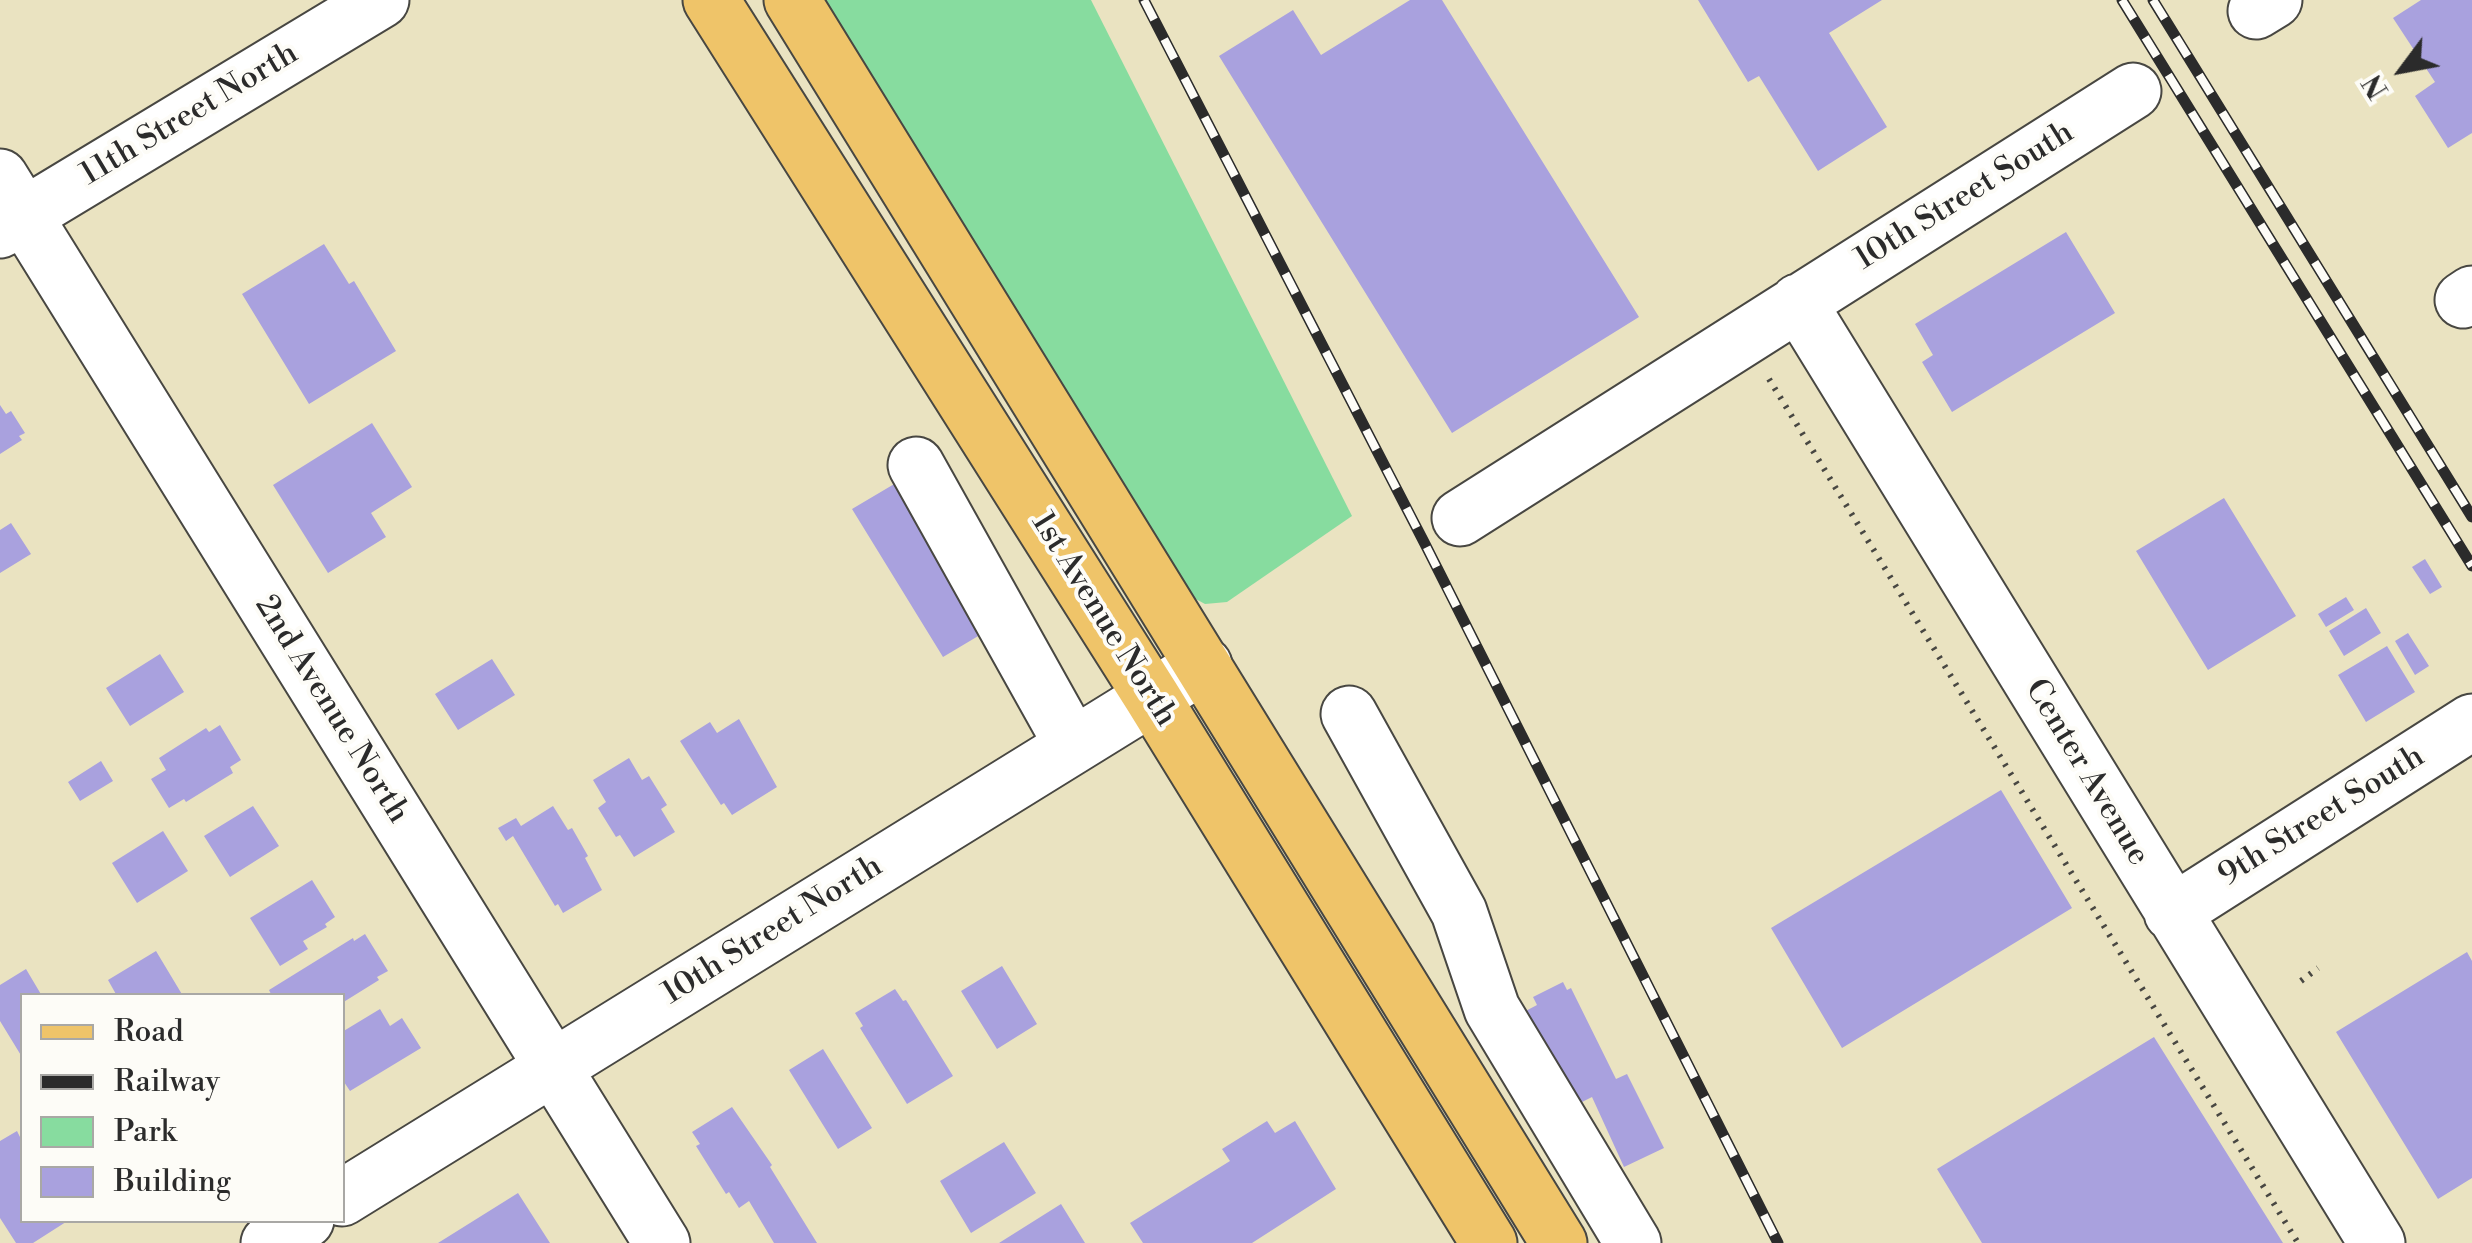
<!DOCTYPE html>
<html>
<head>
<meta charset="utf-8">
<style>
  body { margin:0 }
  #map { position:relative; width:2472px; height:1243px; overflow:hidden; background:#eae3c1; font-family:"Libre Bodoni",serif }
  canvas { display:block }
  .legend { position:absolute; left:20px; top:993px; width:325px; height:230px; box-sizing:border-box; background:#fdfcf7; border:2px solid #a9a8a5; margin:0; padding:12px 18px; list-style:none; font-size:30px; color:#2b2b2b }
  .legend li { display:flex; align-items:center; gap:20px; height:50px }
  .legend b { width:50px; border:2px solid #a9a8a5 }
  .north { position:absolute; left:2352px; top:20px; width:100px; height:100px; -webkit-text-stroke:8px #fdfcf7; paint-order:stroke; rotate:238deg; font-size:28px; font-weight:700; line-height:40px; text-align:center; color:#2b2b2b }
  .north::after { content:''; display:block; margin:auto; width:35px; height:45px; background:#2b2b2b; clip-path:polygon(50% 0,100% 100%,50% 72%,0 100%) }
</style>
</head>
<body>
<div id="map">
<canvas width="2472" height="1243"></canvas>
<ul class="legend">
<li><b style="height:12px;background:#efc469"></b>Road</li>
<li><b style="height:12px;background:#2b2b2b"></b>Railway</li>
<li><b style="height:28px;background:#87dc9f"></b>Park</li>
<li><b style="height:28px;background:#a9a1de"></b>Building</li>
</ul>
<div class="north">N</div>
</div>
<script>
const c = document.querySelector('canvas').getContext('2d');
c.lineJoin = 'round';
function fill(path, color) {
  c.fillStyle = color;
  c.fill(path, 'evenodd');
}
function toPath(rows) {
  const path = new Path2D();
  for (const r of rows) {
    path.moveTo(r[0], r[1]);
    for (let i = 2; i < r.length; i += 2) path.lineTo(r[i], r[i + 1]);
  }
  return path;
}
function stroke(path, color, width, dash) {
  c.strokeStyle = color;
  c.lineWidth = width;
  c.lineCap = dash ? 'butt' : 'round';
  c.setLineDash(dash || []);
  c.stroke(path);
}
function write(font, color, halo, rows, align = 'center') {
  c.font = font + ' "Libre Bodoni",serif';
  c.lineWidth = 8;
  c.setLineDash([]);
  c.textBaseline = 'middle';
  c.strokeStyle = halo;
  c.fillStyle = color;
  for (const [text, x, y, turn = 0] of rows) {
    c.save();
    c.translate(x, y);
    c.rotate((+turn || 0) * Math.PI / 180);
    c.textAlign = isNaN(turn) ? turn : align;
    if (halo) c.strokeText(text, 0, 0);
    c.fillText(text, 0, 0);
    c.restore();
  }
}
const green = toPath([
  [822,0,1091,0,1352,516,1227,602,1205,604,1192,597]
]);
const building = toPath([
  [1410,0,1442,0,1639,317,1452,433,1219,56,1293,10,1321,55],
  [1698,0,1882,0,1829,33,1887,127,1818,171,1759,76,1748,82],
  [2421,0,2472,0,2472,133,2448,148,2415,96,2435,82,2393,18],
  [2066,232,2115,313,1952,412,1922,362,1933,355,1915,324],
  [324,244,349,284,354,281,396,351,309,404,242,294],
  [0,405,6,414,11,411,25,433,19,436,22,440,0,454],
  [372,423,412,487,371,513,386,537,328,573,273,485],
  [901,480,990,629,943,657,852,509],
  [2224,498,2296,616,2208,670,2136,551],
  [11,523,31,554,0,573,0,530],
  [2425,559,2442,587,2430,594,2412,567],
  [2346,597,2354,610,2326,627,2318,614],
  [2366,608,2381,633,2344,656,2329,631],
  [2408,633,2429,666,2415,675,2395,641],
  [2387,646,2415,692,2366,722,2338,675],
  [160,654,184,692,130,726,106,688],
  [492,659,515,695,458,730,435,694],
  [739,719,777,787,732,815,724,803,721,805,680,741,710,722,717,733],
  [220,725,241,760,230,767,233,773,186,802,184,799,169,808,151,779,166,770,159,758,206,728,209,732],
  [629,758,642,780,649,776,667,805,661,809,675,832,634,857,620,835,616,837,598,808,606,802,593,780],
  [101,761,113,781,80,801,68,782],
  [2001,790,2072,908,1842,1048,1771,928],
  [253,806,279,846,230,877,204,836],
  [553,806,568,830,572,828,588,856,585,858,602,890,563,913,558,904,555,906,513,836,506,841,498,828,516,818,521,826],
  [163,831,188,871,137,903,112,863],
  [312,880,335,917,325,924,327,927,303,941,308,949,280,966,250,918],
  [365,934,388,971,377,977,379,980,342,1003,342,996,272,996,269,990,353,938,354,941],
  [156,951,183,996,117,996,108,980],
  [2467,952,2472,961,2472,1178,2438,1199,2336,1032],
  [1002,966,1037,1024,997,1049,961,991],
  [26,969,42,996,22,996,22,1057,0,1021,0,985],
  [1563,982,1567,990,1571,988,1616,1079,1627,1074,1664,1148,1624,1167,1592,1097,1566,1110,1518,1015,1537,1005,1533,997],
  [895,989,903,1001,906,1000,953,1076,907,1104,860,1028,863,1026,855,1013],
  [380,1009,390,1026,402,1018,421,1048,350,1091,342,1079,342,1032],
  [2154,1037,2283,1243,1982,1243,1937,1169],
  [823,1049,872,1128,838,1149,789,1070],
  [732,1107,772,1165,770,1167,817,1243,774,1243,749,1201,739,1208,729,1192,726,1194,696,1146,700,1144,692,1132],
  [1267,1121,1275,1133,1295,1121,1336,1189,1252,1243,1143,1243,1130,1223,1230,1161,1222,1149],
  [17,1131,22,1141,22,1220,69,1220,33,1243,16,1243,0,1218,0,1141],
  [1004,1142,1036,1193,971,1233,940,1181],
  [518,1193,550,1243,438,1243],
  [1061,1204,1085,1243,999,1243]
]);
const path = toPath([
  [1769,379,2298,1243],
  [2301,981,2318,968]
]);
const minor = toPath([
  [2256,11,2274,0],
  [0,177,662,1243],
  [0,230,381,0],
  [2463,300,2472,294],
  [1798,302,2377,1243],
  [916,465,1073,746],
  [1460,518,2133,91],
  [1349,714,1459,912,1492,1009,1633,1243],
  [2172,913,2472,722],
  [342,1198,1204,665],
  [269,1243,306,1220]
]);
const major = toPath([
  [711,0,1152,697,1489,1243],
  [792,0,1559,1243]
]);
const rail = toPath([
  [1144,0,1425,544,1778,1243],
  [2122,0,2472,566],
  [2153,0,2472,517]
]);
const streetNames = [
  ["11th Street North",190,115,-31],
  ["10th Street South",1965,197,-32],
  ["1st Avenue North",1103,620,58],
  ["2nd Avenue North",331,710,58],
  ["Center Avenue",2086,773,59],
  ["9th Street South",2322,817,-32],
  ["10th Street North",773,931,-32]
];
fill(green, '#87dc9f');
fill(building, '#a9a1de');
stroke(minor, '#484742', 59);
stroke(major, '#484742', 59);
stroke(path, '#484742', 6, [2.5, 8]);
stroke(minor, '#fff', 55);
stroke(major, '#efc469', 55);
stroke(rail, '#2b2b2b', 11);
stroke(rail, '#fdfcf7', 8, [22]);
write('32px', '#2b2b2b', '#fdfcf7', streetNames);
</script>
</body>
</html>
